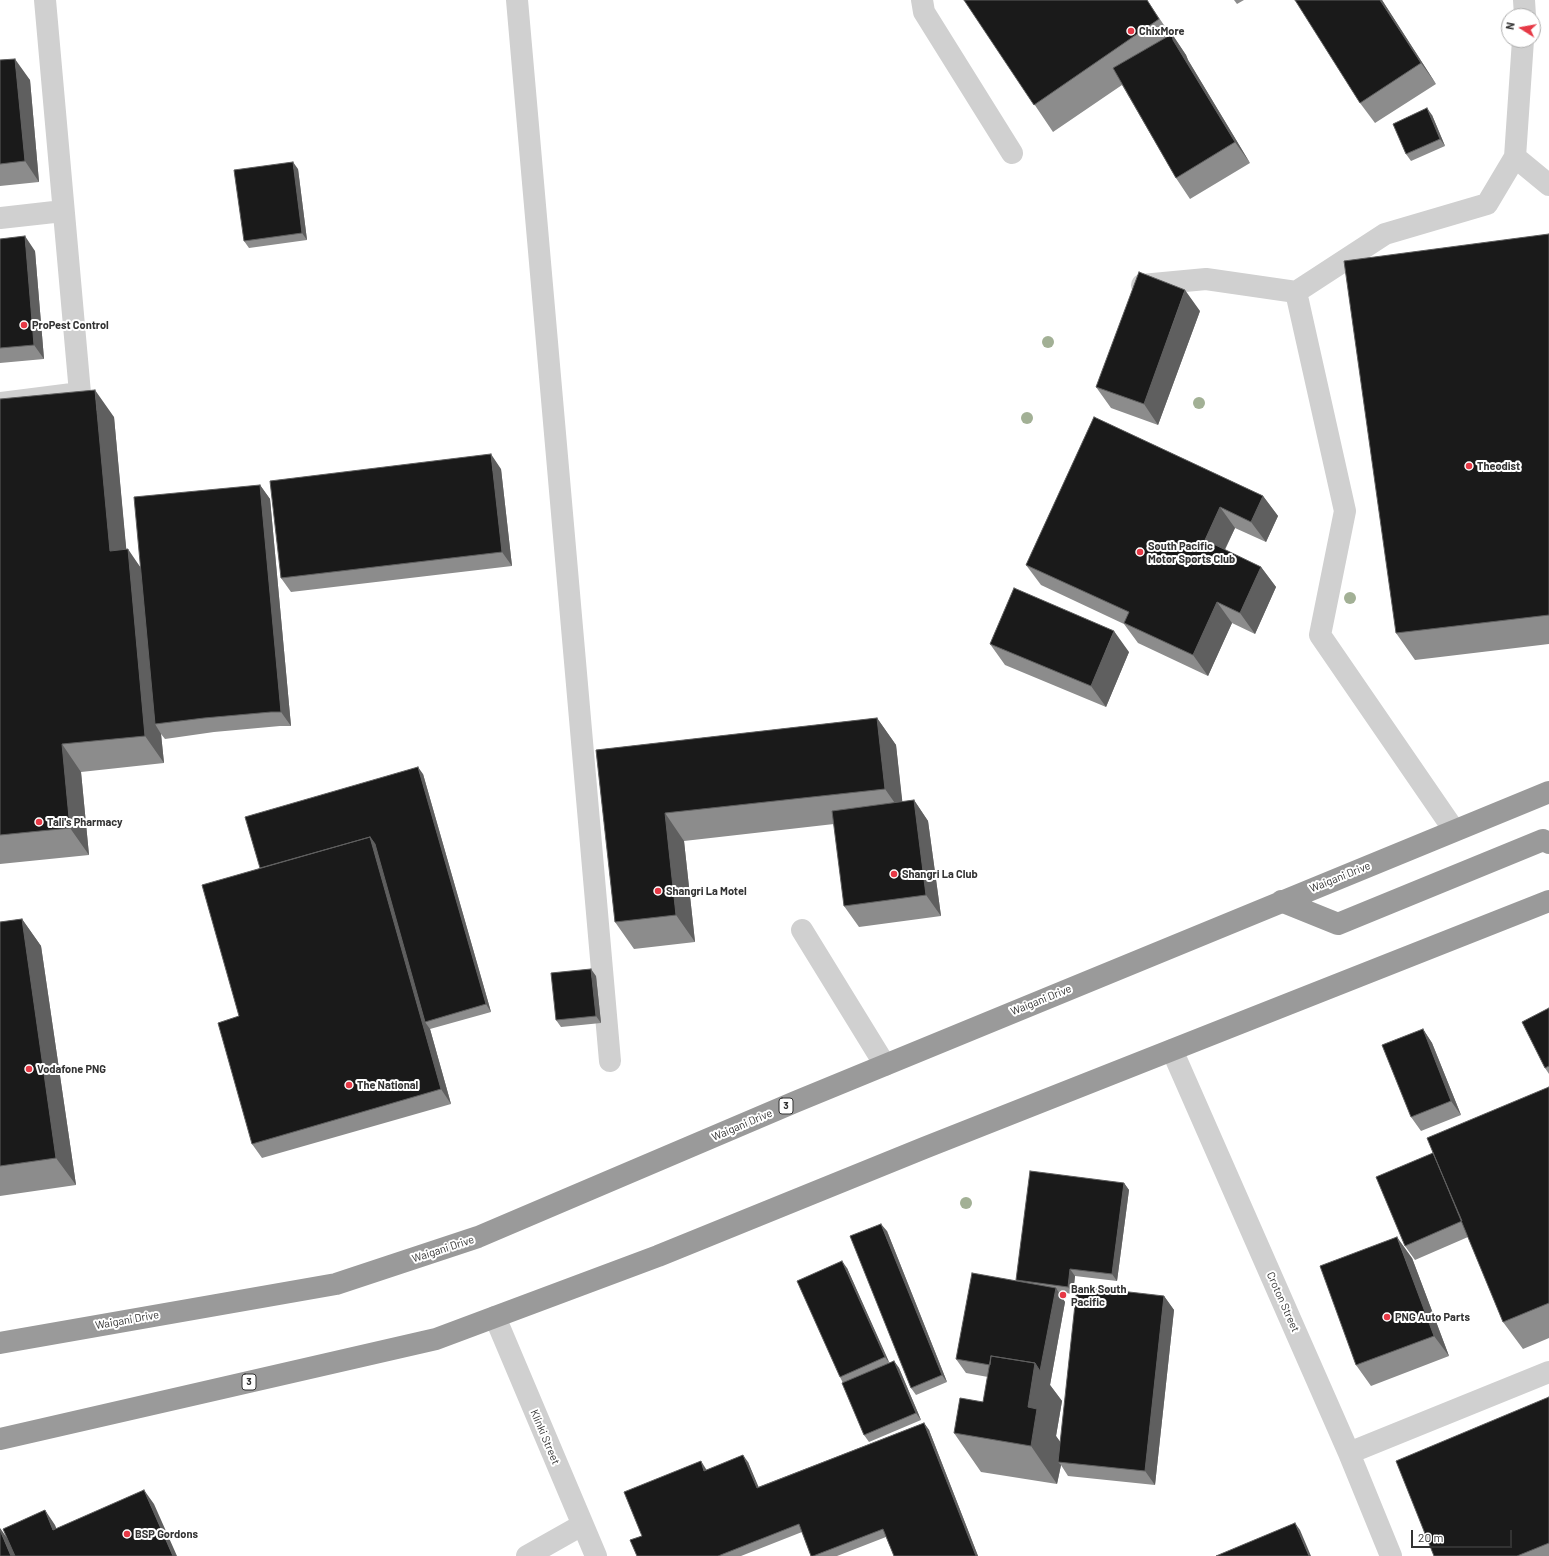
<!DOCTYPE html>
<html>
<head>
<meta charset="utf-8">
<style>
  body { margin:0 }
  #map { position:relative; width:1549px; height:1556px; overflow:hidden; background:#fff; font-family:Barlow,sans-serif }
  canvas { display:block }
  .north { position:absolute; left:1501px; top:8px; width:40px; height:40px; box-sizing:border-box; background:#fff; border:1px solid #adadad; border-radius:50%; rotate:281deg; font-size:11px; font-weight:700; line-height:16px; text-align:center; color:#333 }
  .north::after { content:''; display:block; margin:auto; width:14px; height:18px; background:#e63946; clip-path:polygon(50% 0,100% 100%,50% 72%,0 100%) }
  .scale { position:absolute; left:1411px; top:1530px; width:101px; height:18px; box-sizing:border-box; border:2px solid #333; border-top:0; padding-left:5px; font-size:12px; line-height:14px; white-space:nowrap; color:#333; -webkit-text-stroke:3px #fff; paint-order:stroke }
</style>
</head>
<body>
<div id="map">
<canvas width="1549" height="1556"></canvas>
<div class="north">N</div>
<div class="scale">20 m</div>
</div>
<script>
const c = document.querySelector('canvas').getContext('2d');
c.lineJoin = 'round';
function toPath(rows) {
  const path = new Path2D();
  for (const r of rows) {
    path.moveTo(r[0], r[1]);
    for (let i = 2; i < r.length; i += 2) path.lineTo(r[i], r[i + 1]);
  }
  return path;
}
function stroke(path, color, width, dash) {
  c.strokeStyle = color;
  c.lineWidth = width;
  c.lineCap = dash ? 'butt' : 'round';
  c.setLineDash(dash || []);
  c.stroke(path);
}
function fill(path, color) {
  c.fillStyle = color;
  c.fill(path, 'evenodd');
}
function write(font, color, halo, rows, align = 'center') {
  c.font = font + ' Barlow,sans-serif';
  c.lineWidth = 4;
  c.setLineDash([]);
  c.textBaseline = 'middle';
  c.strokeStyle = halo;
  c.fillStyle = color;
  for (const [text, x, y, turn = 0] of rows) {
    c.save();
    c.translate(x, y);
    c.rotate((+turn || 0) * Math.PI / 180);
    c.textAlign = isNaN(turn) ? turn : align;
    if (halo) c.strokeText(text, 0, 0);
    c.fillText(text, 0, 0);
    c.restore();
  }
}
const minor = toPath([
  [517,0,610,1061],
  [922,0,924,12,1012,153],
  [1524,0,1525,16],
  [1515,157,1549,185],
  [0,218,63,211],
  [1142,285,1206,279,1296,292,1385,234,1487,204,1515,157,1523,40],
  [1296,292,1345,511,1320,635,1454,830],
  [0,403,80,393,45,0],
  [802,930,885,1065],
  [1172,1050,1349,1453,1391,1556],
  [495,1317,596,1556],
  [1349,1453,1549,1372],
  [527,1556,582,1525]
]);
const highway = toPath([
  [1281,901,1338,924,1543,840,1549,843],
  [0,1343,336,1284,478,1237,795,1102,1549,792],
  [0,1439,436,1339,658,1256,924,1148,1549,901]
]);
const trees = [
  [1048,342],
  [1199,403],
  [1027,418],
  [1350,598],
  [966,1203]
];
const wall = toPath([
  [964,0,1147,0,1170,34,1172,34,1186,55,1188,60,1250,163,1190,199,1176,178,1122,85,1053,132],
  [1234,0,1244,0,1237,4],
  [1382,0,1436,84,1375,123,1360,103],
  [0,60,30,80,39,182,0,186],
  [1432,115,1445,146,1411,161,1406,154],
  [298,169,307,240,249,248,244,241],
  [1549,234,1549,644,1415,660,1396,633],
  [0,239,35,251,44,359,0,363],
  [1200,311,1158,425,1111,408,1096,387],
  [0,399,114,417,126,549,140,567,260,485,270,499,291,726,280,726,214,732,165,739,161,734,164,763,81,772,89,855,0,864],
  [1094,417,1263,496,1278,516,1266,542,1235,528,1225,550,1261,567,1276,587,1255,634,1232,623,1208,676,1138,643,1124,624,1041,585,1026,565],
  [501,469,512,566,291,592,281,578],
  [990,644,1129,652,1106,707,1005,665],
  [877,718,896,745,902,802,914,800,928,821,941,916,859,927,844,906,834,824,684,841,695,942,634,949,615,922,596,750],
  [423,774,491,1012,430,1029,451,1104,262,1158,252,1144,239,1016,260,868],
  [22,919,41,946,76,1185,0,1196,0,922],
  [596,976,601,1023,561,1027,556,1020],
  [1549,1008,1549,1074,1545,1068],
  [1423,1029,1432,1043,1461,1115,1421,1131,1411,1117],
  [1549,1087,1549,1338,1523,1349,1503,1322,1468,1237,1415,1260,1405,1246,1433,1153],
  [1124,1183,1129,1190,1117,1281,1075,1276,1073,1294,1058,1292,1065,1302,1050,1385,1062,1401,1056,1436,1060,1442,1164,1296,1174,1310,1155,1485,1068,1476,1061,1465,1057,1484,981,1472,954,1433,983,1402,988,1377,966,1373,956,1359,1017,1281,1016,1280],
  [887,1231,947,1382,916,1395,911,1388],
  [1412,1258,1449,1356,1371,1386,1356,1365],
  [847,1268,889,1363,894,1361,899,1368,921,1420,869,1442,864,1435,843,1383,840,1377],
  [1549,1397,1549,1556,1434,1556],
  [924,1423,929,1430,978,1556,894,1556,886,1537,837,1556,811,1556,802,1532,741,1556,637,1556,642,1536,706,1469,706,1470,748,1462,758,1487]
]);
const shadedWall = toPath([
  [1147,0,1173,38,1172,34,1186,55,1188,60,1250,163,1235,142,1173,40,1173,38],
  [1380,0,1382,0,1436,84,1421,63],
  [15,59,30,80,39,182,25,161],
  [1427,108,1432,115,1445,146,1440,139],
  [293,162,298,169,307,240,302,233],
  [25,236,35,251,44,359,34,345],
  [1185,290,1200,311,1158,425,1144,404],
  [95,390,114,417,129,578,110,551],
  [491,454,501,469,512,566,502,552],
  [260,485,270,499,291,726,281,712],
  [1263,496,1278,516,1266,542,1251,522],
  [1220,507,1235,528,1219,561,1205,540],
  [128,549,147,577,155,724,161,734,164,763,145,736],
  [1261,567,1276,587,1255,634,1240,613],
  [1217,602,1232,623,1208,676,1193,655],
  [1114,631,1129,652,1106,707,1091,686],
  [877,718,896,745,904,816,885,789],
  [62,744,81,772,89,855,70,828],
  [418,767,423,774,491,1012,486,1004],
  [914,800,928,821,941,916,926,895],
  [665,813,684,841,695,942,676,915],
  [370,837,380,851,425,1022,430,1029,451,1104,441,1089],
  [22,919,41,946,76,1185,56,1158],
  [591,969,596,976,601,1023,596,1016],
  [1423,1029,1432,1043,1461,1115,1451,1101],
  [1124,1183,1129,1190,1117,1281,1112,1274],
  [881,1224,887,1231,947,1382,942,1375],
  [1397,1237,1412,1258,1449,1356,1434,1336],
  [842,1261,847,1268,890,1364,885,1357],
  [1070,1269,1075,1276,1073,1294,1068,1287],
  [1056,1288,1065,1302,1050,1385,1062,1401,1056,1436,1064,1447,1058,1462,1061,1465,1057,1484,1031,1446,1028,1407,1035,1363],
  [1164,1296,1174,1310,1155,1485,1145,1471],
  [894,1361,899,1368,921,1420,916,1413],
  [924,1423,929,1430,978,1556,976,1556],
  [743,1455,748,1462,762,1495,757,1488],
  [701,1461,706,1469,710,1478,704,1471],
  [144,1490,154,1504,177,1556,173,1556],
  [45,1510,55,1525,63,1544,53,1530],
  [1295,1523,1300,1530,1311,1556,1309,1556],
  [0,1528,12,1545,17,1556,11,1556,0,1530]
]);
const building = toPath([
  [964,0,1147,0,1159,19,1034,105,964,0],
  [1295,0,1380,0,1421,63,1360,103,1295,0],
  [1172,34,1173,40,1235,142,1176,178,1113,68,1172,34],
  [15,59,25,161,0,164,0,60,15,59],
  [1427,108,1440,139,1406,154,1393,124,1427,108],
  [293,162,302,233,244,241,234,170,293,162],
  [1549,234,1549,615,1396,633,1344,261,1549,234],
  [25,236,34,345,0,348,0,239,25,236],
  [1139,272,1185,290,1144,404,1096,387,1139,272],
  [95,390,110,551,128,549,145,736,62,744,70,828,0,835,0,399,95,390],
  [1094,417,1263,496,1251,522,1220,507,1205,540,1261,567,1240,613,1217,602,1193,655,1124,623,1129,612,1026,565,1094,417],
  [491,454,502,552,281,578,270,481,491,454],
  [260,485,281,712,271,712,204,718,155,724,134,497,260,485],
  [1014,588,1114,631,1091,686,990,644,1014,588],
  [877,718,885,789,665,813,676,915,615,922,596,750,877,718],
  [418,767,486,1004,425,1022,375,844,370,837,260,868,245,817,418,767],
  [914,800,926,895,844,906,832,811,914,800],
  [370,837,441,1089,252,1144,218,1023,239,1016,202,885,370,837],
  [22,919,56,1158,0,1166,0,922,22,919],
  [591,969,596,1016,556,1020,551,973,591,969],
  [1549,1008,1549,1066,1545,1068,1522,1022,1549,1008],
  [1423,1029,1451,1101,1411,1117,1382,1045,1423,1029],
  [1549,1087,1549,1303,1503,1322,1427,1138,1549,1087],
  [1433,1153,1462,1221,1405,1246,1376,1177,1433,1153],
  [1030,1171,1124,1183,1112,1274,1070,1269,1068,1287,1016,1280,1030,1171],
  [881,1224,942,1375,911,1388,850,1236,881,1224],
  [1397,1237,1434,1336,1356,1365,1320,1266,1397,1237],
  [842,1261,885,1357,840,1377,797,1281,842,1261],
  [972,1273,1056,1288,1040,1371,1035,1363,991,1356,990,1365,956,1359,972,1273],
  [1077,1286,1164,1296,1145,1471,1058,1462,1077,1286],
  [991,1356,1035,1363,1028,1407,1037,1409,1031,1446,954,1433,960,1398,983,1402,991,1356],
  [894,1361,916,1413,864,1435,842,1383,894,1361],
  [1549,1397,1549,1543,1517,1556,1434,1556,1396,1461,1549,1397],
  [924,1423,976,1556,894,1556,883,1529,813,1556,811,1556,799,1524,718,1556,637,1556,630,1540,642,1536,624,1492,701,1461,704,1471,743,1455,757,1488,924,1423],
  [144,1490,173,1556,15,1556,3,1529,45,1510,53,1530,144,1490],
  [1295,1523,1309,1556,1216,1556,1295,1523],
  [0,1530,11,1556,0,1556,0,1530]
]);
const markers = [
  [1131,31,4,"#e63946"],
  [24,325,4,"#e63946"],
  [1469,466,4,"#e63946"],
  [1140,552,4,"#e63946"],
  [39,822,4,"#e63946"],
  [894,874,4,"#e63946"],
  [658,891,4,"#e63946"],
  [29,1069,4,"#e63946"],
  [349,1085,4,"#e63946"],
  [1063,1295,4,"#e63946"],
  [1387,1317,4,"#e63946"],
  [127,1534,4,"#e63946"]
];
const shields = [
  [786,1106,14],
  [249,1382,14]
];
const shieldNames = [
  ["3",786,1106],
  ["3",249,1382]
];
const poiNames = [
  ["ChixMore",1139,31],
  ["ProPest Control",32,325],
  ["Theodist",1477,466],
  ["South Pacific",1148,546],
  ["Motor Sports Club",1148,559],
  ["Tali's Pharmacy",47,822],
  ["Shangri La Club",902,874],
  ["Shangri La Motel",666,891],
  ["Vodafone PNG",37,1069],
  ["The National",357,1085],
  ["Bank South",1071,1289],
  ["Pacific",1071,1302],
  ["PNG Auto Parts",1395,1317],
  ["BSP Gordons",135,1534]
];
const streetNames = [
  ["Waigani Drive",1340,877,-22],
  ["Waigani Drive",1041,1000,-22],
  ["Waigani Drive",742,1125,-23],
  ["Waigani Drive",443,1249,-18],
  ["Croton Street",1283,1302,66],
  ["Waigani Drive",127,1320,-10],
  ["Klinki Street",545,1437,67]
];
stroke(minor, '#d0d0d0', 22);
stroke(highway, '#9a9a9a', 22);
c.fillStyle = '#a2b095';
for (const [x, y] of trees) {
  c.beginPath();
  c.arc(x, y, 6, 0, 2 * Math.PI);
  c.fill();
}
fill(wall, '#8c8c8c');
fill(shadedWall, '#5f5f5f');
fill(building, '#1a1a1a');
stroke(building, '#5f5f5f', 1);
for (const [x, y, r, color] of markers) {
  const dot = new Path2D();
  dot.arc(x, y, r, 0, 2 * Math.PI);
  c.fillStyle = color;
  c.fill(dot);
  stroke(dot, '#fff', 1.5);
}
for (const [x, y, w] of shields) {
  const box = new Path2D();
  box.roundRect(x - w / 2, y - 8, w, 16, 3);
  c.fillStyle = '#fff';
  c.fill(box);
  stroke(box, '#333', 1);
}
write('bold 10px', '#333', null, shieldNames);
write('bold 11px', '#333', '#fff', poiNames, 'left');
write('11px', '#333', '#fff', streetNames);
</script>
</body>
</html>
